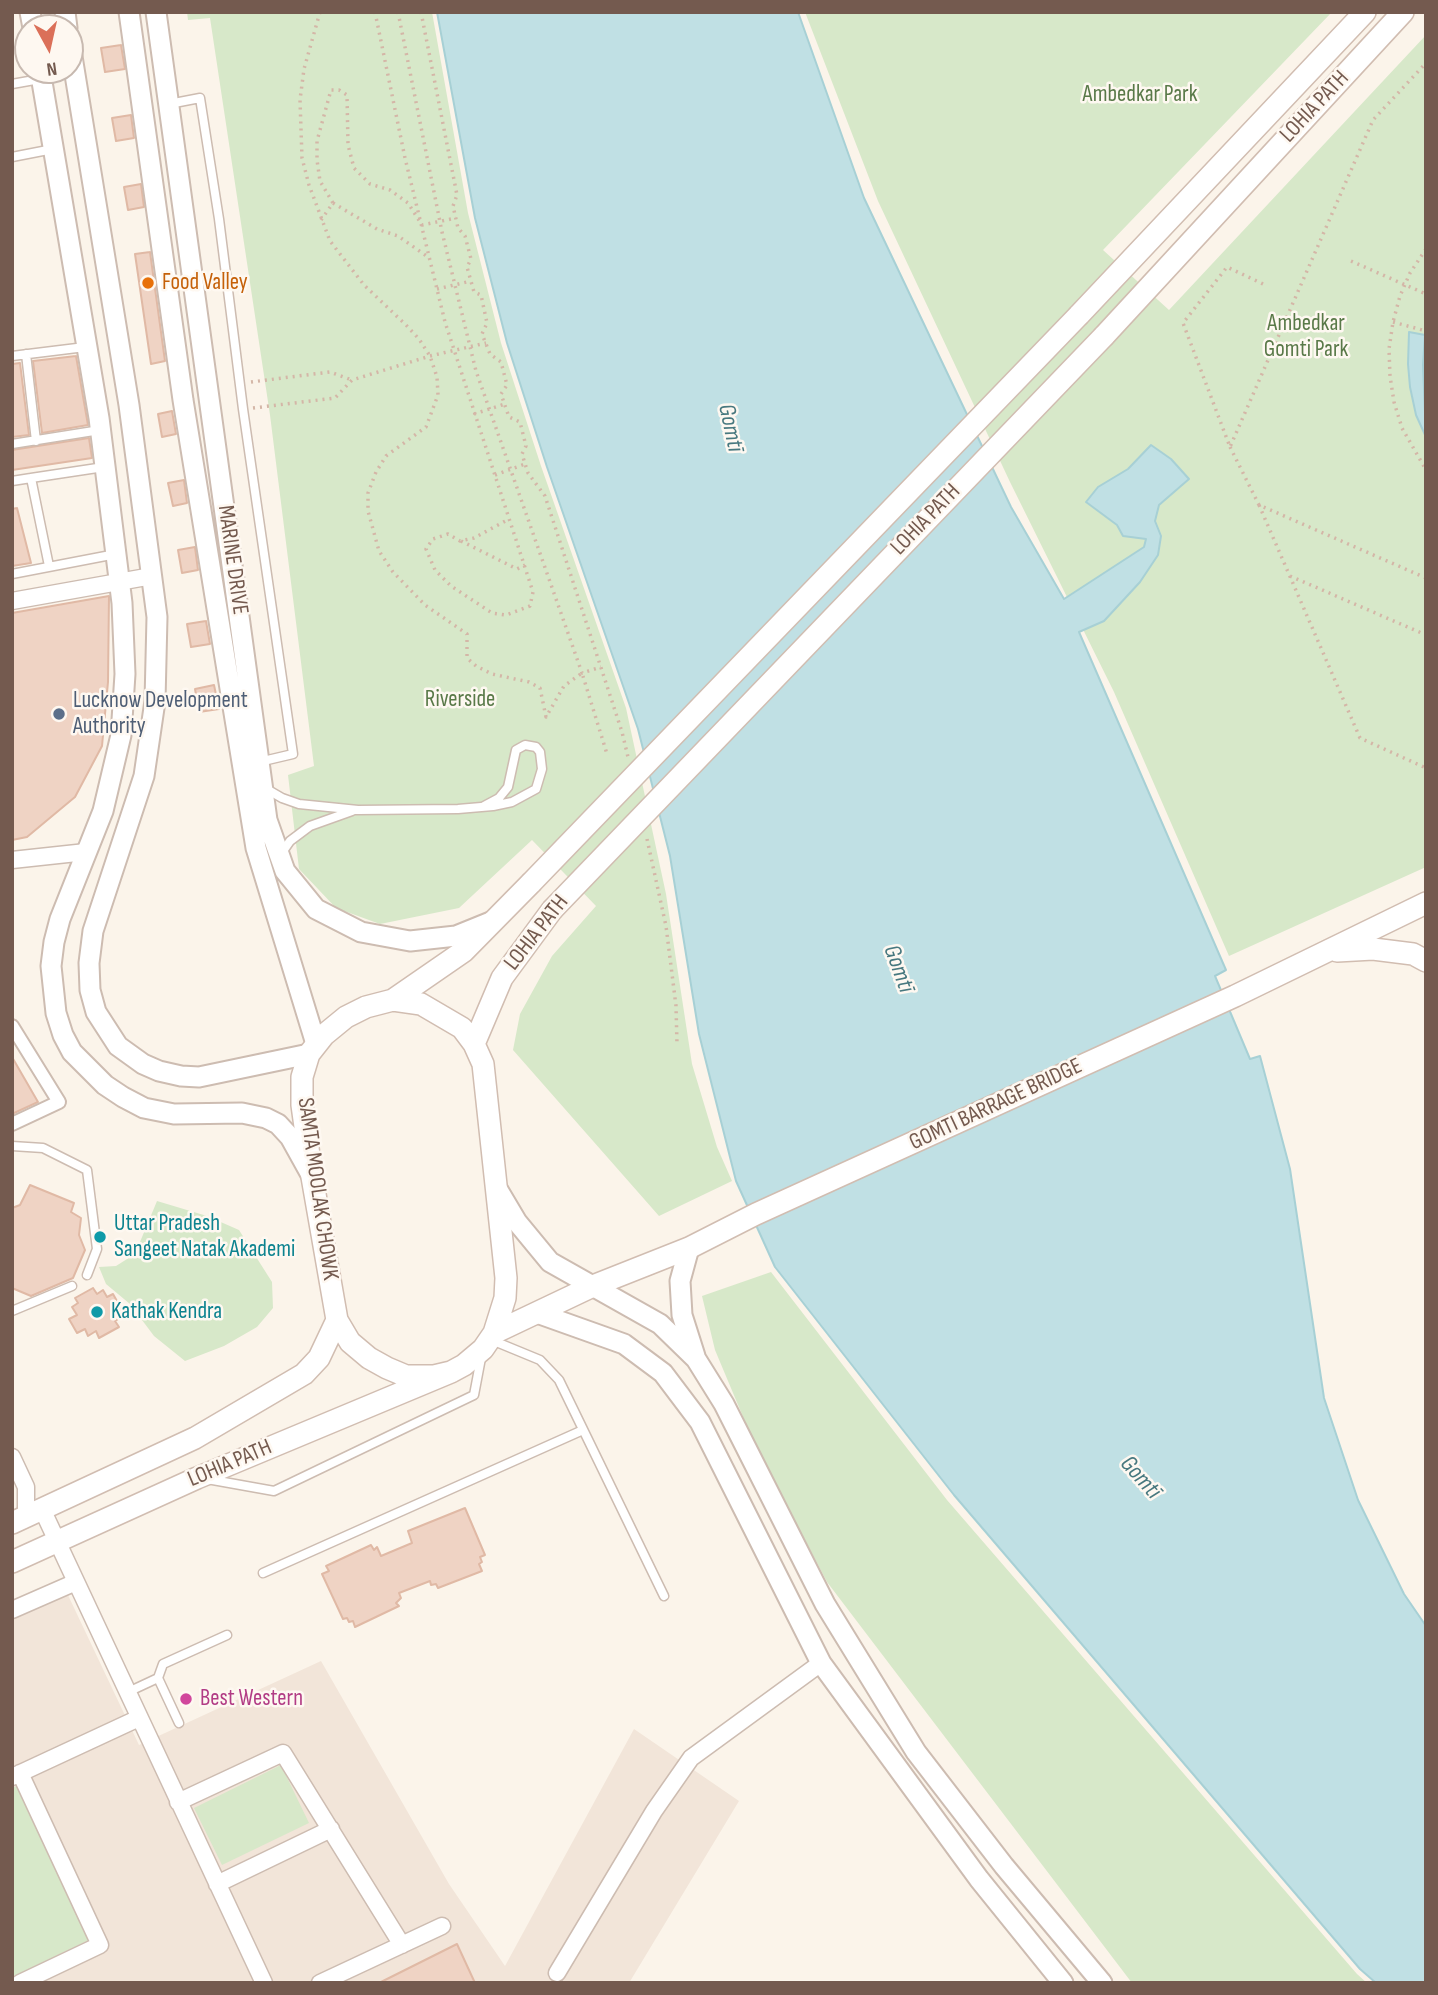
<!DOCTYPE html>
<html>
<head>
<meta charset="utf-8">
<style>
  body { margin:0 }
  #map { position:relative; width:1438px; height:1995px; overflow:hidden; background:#fbf4ea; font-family:"Sofia Sans Condensed",sans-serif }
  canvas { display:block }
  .frame { position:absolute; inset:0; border:14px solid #745a4f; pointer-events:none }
  .north { position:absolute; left:14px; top:14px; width:70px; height:70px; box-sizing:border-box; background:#fef8f1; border:2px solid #c7b9b0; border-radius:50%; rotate:172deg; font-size:19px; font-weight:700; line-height:28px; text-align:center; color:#745a4f }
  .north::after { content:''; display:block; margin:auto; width:24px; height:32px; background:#db7059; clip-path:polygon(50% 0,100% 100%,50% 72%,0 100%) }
</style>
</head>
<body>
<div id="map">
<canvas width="1438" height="1995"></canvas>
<div class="frame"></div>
<div class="north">N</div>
</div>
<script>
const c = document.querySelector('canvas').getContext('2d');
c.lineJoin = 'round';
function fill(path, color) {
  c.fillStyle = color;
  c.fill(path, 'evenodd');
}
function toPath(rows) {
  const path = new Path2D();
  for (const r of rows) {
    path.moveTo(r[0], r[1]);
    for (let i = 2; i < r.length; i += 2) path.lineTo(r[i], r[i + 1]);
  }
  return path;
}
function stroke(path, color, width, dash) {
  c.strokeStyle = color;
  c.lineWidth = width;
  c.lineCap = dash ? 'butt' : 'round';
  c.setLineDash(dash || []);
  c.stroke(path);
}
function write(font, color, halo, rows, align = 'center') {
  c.font = font + ' "Sofia Sans Condensed",sans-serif';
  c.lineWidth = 5;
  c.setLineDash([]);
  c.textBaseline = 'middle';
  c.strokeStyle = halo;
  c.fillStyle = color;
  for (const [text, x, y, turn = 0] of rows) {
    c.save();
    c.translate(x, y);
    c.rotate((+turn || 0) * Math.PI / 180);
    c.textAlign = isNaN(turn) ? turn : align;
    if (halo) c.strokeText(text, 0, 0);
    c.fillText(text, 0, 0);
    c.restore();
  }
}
const residential = toPath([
  [67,1593,139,1745,321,1661,449,1884,505,1966,634,1729,739,1801,629,1983,12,1983,12,1617]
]);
const green = toPath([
  [187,12,432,12,468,213,501,343,541,466,626,708,666,894,692,1064,717,1147,732,1181,659,1216,513,1050,520,1014,552,956,596,906,532,840,459,908,380,924,336,908,299,869,288,775,314,766,270,415,210,18,188,20],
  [805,12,1332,12,1103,250,1169,310,1426,35,1426,867,1229,956,1114,692,1010,482,878,201],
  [157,1201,207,1216,239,1230,272,1282,273,1308,257,1327,224,1346,185,1361,154,1336,130,1304,106,1284,99,1267,116,1266,135,1254],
  [771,1272,947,1500,1357,1974,1367,1983,1132,1983,827,1582,754,1443,715,1350,702,1296],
  [281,1765,309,1823,222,1865,194,1808],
  [17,1786,89,1940,12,1977,12,1788]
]);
const water = toPath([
  [437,12,798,12,864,198,1011,507,1064,599,1144,547,1146,539,1123,536,1117,525,1086,502,1098,487,1128,469,1151,445,1171,459,1189,479,1159,505,1155,521,1161,536,1158,555,1140,582,1104,621,1079,632,1226,970,1215,976,1250,1059,1260,1056,1290,1169,1324,1398,1358,1500,1404,1594,1426,1626,1426,1983,1376,1983,1360,1969,954,1495,775,1267,736,1181,699,1034,670,856,638,729,547,467,507,343,475,218,437,12],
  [1409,332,1425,335,1423,365,1426,437,1416,415,1410,387,1408,364,1409,332]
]);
const building = toPath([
  [121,45,125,69,105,72,101,48,121,45],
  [131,115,134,138,116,141,112,118,131,115],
  [141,184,144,207,128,210,124,187,141,184],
  [150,252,165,361,151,364,135,254,150,252],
  [76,356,88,425,42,433,33,361,76,356],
  [20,363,29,435,12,437,12,364,20,363],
  [172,411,176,434,162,437,158,414,172,411],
  [89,438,92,458,12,470,12,450,89,438],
  [184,480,187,503,173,506,168,483,184,480],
  [17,508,31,563,12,566,12,509,17,508],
  [195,547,198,570,182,573,178,550,195,547],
  [109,596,108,682,102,746,75,797,27,837,12,840,12,613,109,596],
  [206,621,210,644,191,647,187,624,206,621],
  [214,685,219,709,199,712,195,689,214,685],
  [12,1057,38,1102,12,1114,12,1057],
  [30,1185,74,1203,71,1212,81,1218,79,1235,85,1250,73,1278,31,1296,12,1288,12,1208,20,1205,30,1185],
  [93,1288,97,1294,103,1290,107,1297,113,1294,122,1310,118,1313,120,1318,115,1321,119,1327,99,1338,96,1331,88,1336,85,1329,77,1333,69,1319,77,1315,72,1307,78,1303,75,1298,93,1288],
  [465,1508,485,1555,480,1557,482,1562,479,1564,482,1571,438,1588,436,1584,431,1585,430,1581,399,1593,401,1598,396,1603,399,1606,355,1627,353,1621,349,1622,347,1618,343,1619,322,1574,329,1571,326,1566,371,1545,374,1550,377,1547,381,1556,412,1543,408,1531,465,1508],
  [457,1944,475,1983,379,1983,457,1944]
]);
const path = toPath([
  [320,12,304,69,300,100,302,158,309,185,330,241,364,285,406,325,419,339,430,356,437,377,438,395,426,427,386,456,376,472,368,493,368,511,379,551,393,572,425,605,467,634,467,658,476,666,492,674,529,682,540,688,546,717,564,686,582,673,607,754],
  [375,12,405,158,445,322,533,592,530,606,506,615,492,613,451,586,435,570,426,549,433,539,448,534,460,541,474,538,509,519],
  [398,12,442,232,476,371,582,673,601,667],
  [421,12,457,195,453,206,458,228,465,236,471,259,467,267,474,292,481,295,487,323,482,334,490,354,501,362,507,385,501,394,509,417,520,422,526,446,522,454,528,473,545,496,622,732,628,757],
  [333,203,377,229,398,236,428,257],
  [321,220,333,203,320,181,317,160,317,141,331,90,339,90,347,95,348,145,354,168,370,184,390,190,408,203,422,225,456,218],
  [1426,249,1410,273,1400,296,1393,322,1389,349,1390,376,1394,402,1402,428,1426,470],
  [1351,261,1426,294],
  [1263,284,1227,267,1183,323,1230,447,1373,120,1426,63],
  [437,289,471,281],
  [1393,322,1426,331],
  [251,382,330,372,352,380],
  [253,408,335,398,352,380,430,356,486,343],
  [474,414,505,404],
  [1230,447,1259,505,1426,578],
  [495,475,525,464],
  [1259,505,1360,738,1426,768],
  [461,541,517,569,525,565],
  [1290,576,1426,635],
  [647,839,666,926,676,1006,677,1044]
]);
const service = toPath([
  [12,84,40,79],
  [169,104,200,98,219,219,243,409,293,754,259,762],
  [12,157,53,149],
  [26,354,36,441],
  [12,356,85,347],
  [12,444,100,430],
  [12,481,31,478],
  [49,566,31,478,104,467],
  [12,574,116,554],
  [263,787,282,798,299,804,358,810,458,809,493,806,512,802,536,789,542,769,540,752,536,747,525,745,516,750,508,787,499,798,484,806],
  [281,854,290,841,310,826,352,811],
  [12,1146,43,1148,87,1170,97,1249,87,1275],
  [12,1311,72,1286],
  [489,1339,540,1360,559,1380,664,1596],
  [207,1479,274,1491,474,1395,481,1358],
  [263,1573,583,1430],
  [158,1678,179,1723],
  [128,1692,158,1678,163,1664,227,1635]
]);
const pedestrian = toPath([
  [12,1026,59,1102,12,1124]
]);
const minor = toPath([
  [12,601,152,576],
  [12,860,86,852],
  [12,1457,26,1487,26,1517],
  [42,1509,264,1983],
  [12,1610,76,1582],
  [12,1777,139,1718],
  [178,1802,283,1753,402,1945],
  [217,1884,331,1829],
  [557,1973,654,1811,691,1758,821,1663],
  [20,1983,100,1945,20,1773],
  [320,1983,442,1926]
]);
const tertiary = toPath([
  [30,12,33,28],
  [65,12,67,28],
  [129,12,183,400,256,848,316,1044],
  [156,12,267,820,285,871,316,909,361,932,410,941,456,936,493,921],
  [70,44,129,405,157,617,155,701,144,776,93,931,89,963,90,990,96,1012,118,1046,143,1064,159,1071,181,1076,199,1077,309,1054],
  [40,70,99,418,122,603,125,674,121,735,103,811,60,919,54,942,51,966,56,1013,63,1035,72,1052,105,1085,123,1097,144,1108,174,1114,242,1113,266,1118,278,1124,290,1137,310,1173],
  [498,1190,517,1222,550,1262,660,1324,696,1359,724,1404,825,1604,916,1752,1004,1866,1102,1983],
  [689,1248,680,1281,682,1315,695,1356],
  [537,1313,624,1344,663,1373,700,1422,821,1663,979,1879,1063,1983]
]);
const secondary = toPath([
  [1079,315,1365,12],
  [1104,336,1403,12],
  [1337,951,1373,949,1413,954,1426,961],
  [393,1000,464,951,531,883],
  [474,1044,502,978,552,910],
  [494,1333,593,1286,689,1248,756,1214,1235,996,1426,903],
  [12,1523,195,1438,304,1374,319,1358,337,1320],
  [12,1562,197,1478,451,1372,464,1365,483,1349,494,1333,505,1298,506,1278,483,1064,474,1044,462,1028,421,1004,393,1000,366,1007,346,1017,324,1035,309,1054,302,1077,302,1105,312,1177,337,1320,350,1342,369,1358,387,1368,406,1376,434,1376,451,1372]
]);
const secondaryBridge = toPath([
  [531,883,1079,315],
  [552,910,1104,336]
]);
const markers = [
  [148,283,7,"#e8710a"],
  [59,714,7,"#5c6f8a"],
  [100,1237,7,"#0f9aa8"],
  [97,1312,7,"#0f9aa8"],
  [186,1699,7,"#d1479c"]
];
const parkNames = [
  ["Ambedkar Park",1140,95],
  ["Ambedkar",1306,324],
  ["Gomti Park",1306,350],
  ["Riverside",460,700]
];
const streetNames = [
  ["LOHIA PATH",1315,107,-47],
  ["LOHIA PATH",926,520,-46],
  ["MARINE DRIVE",232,560,82],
  ["LOHIA PATH",537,933,-52],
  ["GOMTI BARRAGE BRIDGE",996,1105,-25],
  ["SAMTA MOOLAK CHOWK",317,1189,82],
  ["LOHIA PATH",230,1464,-23]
];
const foodNames = [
  ["Food Valley",162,283]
];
const serviceNames = [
  ["Lucknow Development",73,701],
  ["Authority",73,727]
];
const cultureNames = [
  ["Uttar Pradesh",114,1224],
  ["Sangeet Natak Akademi",114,1250],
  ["Kathak Kendra",111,1312]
];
const hotelNames = [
  ["Best Western",200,1699]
];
const waterNames = [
  ["Gomtī",730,428,78],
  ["Gomtī",898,969,70],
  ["Gomtī",1140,1478,48]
];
fill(residential, '#f2e5d9');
fill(green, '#d7e8c9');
fill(water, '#c0e0e4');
stroke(water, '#a7d0d5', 2);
fill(building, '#efd3c4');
stroke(building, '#e0b9a5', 2);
stroke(service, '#cdbcb1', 11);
stroke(pedestrian, '#cdbcb1', 16);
stroke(minor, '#cdbcb1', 19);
stroke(tertiary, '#cdbcb1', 23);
stroke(secondary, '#d1bdb1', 24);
stroke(path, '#d4b6a7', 3.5, [2, 5]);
stroke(service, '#fff', 8);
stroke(pedestrian, '#fff', 12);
stroke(minor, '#fff', 16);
stroke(tertiary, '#fff', 19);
stroke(secondary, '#fff', 21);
stroke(secondaryBridge, '#d1bdb1', 24, []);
stroke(secondaryBridge, '#fff', 21);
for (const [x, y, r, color] of markers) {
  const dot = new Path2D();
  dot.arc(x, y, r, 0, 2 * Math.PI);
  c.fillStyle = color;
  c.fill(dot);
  stroke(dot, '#fef8f1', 2.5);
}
write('23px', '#597948', '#fef8f1', parkNames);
write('23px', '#745a4f', '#fef8f1', streetNames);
write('23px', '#c56008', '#fef8f1', foodNames, 'left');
write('23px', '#4e5e75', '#fef8f1', serviceNames, 'left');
write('23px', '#0d838f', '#fef8f1', cultureNames, 'left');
write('23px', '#b23c85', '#fef8f1', hotelNames, 'left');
write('italic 24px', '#47787f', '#fef8f1', waterNames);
</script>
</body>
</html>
